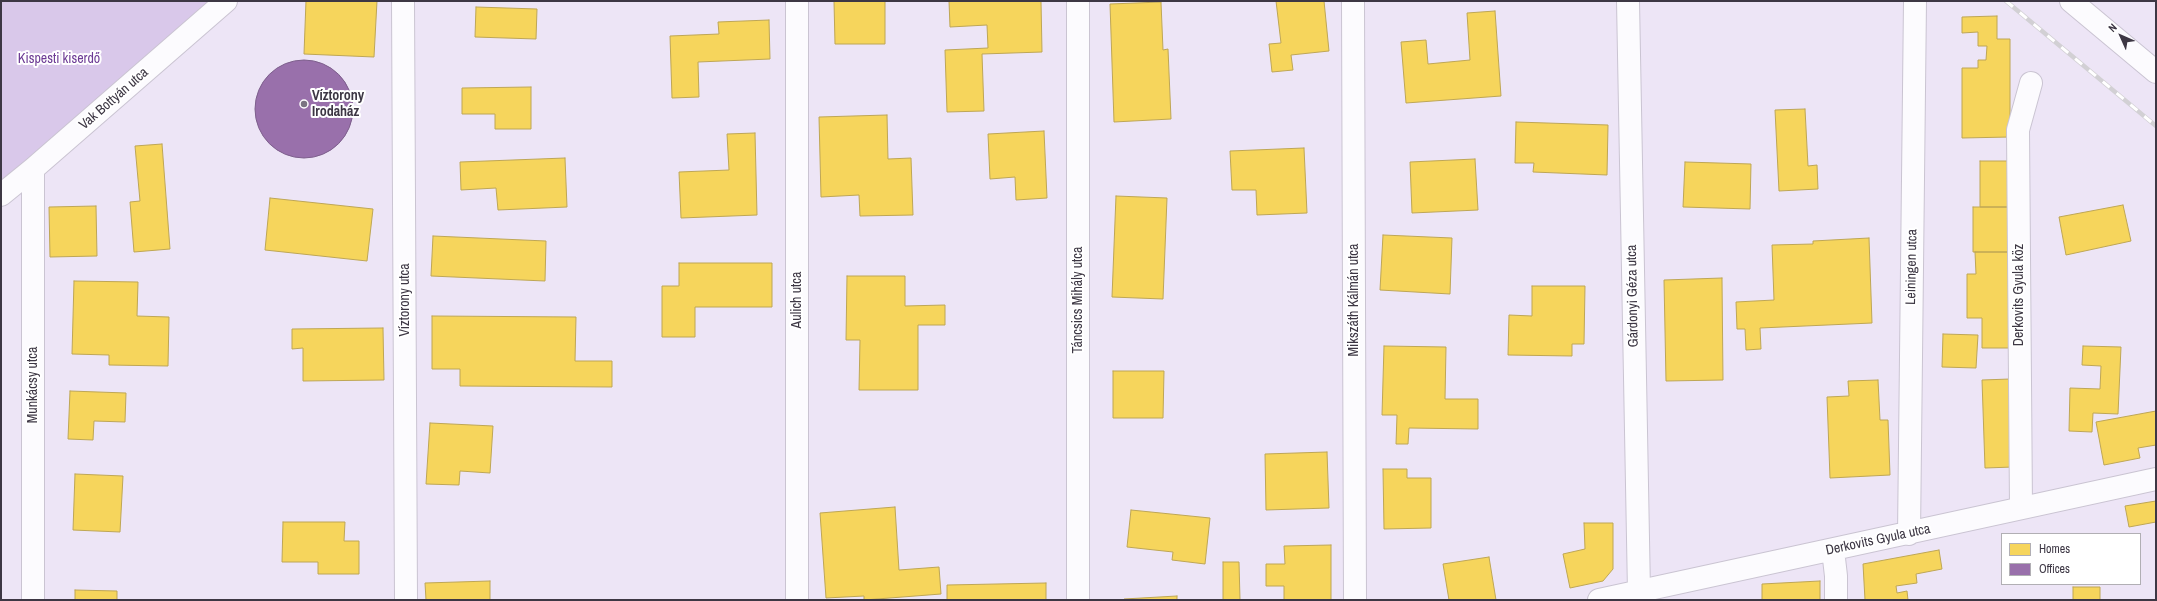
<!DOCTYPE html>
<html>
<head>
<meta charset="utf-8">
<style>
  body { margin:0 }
  #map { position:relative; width:2157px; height:601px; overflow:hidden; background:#ede5f6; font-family:"Archivo Narrow",sans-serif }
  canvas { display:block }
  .frame { position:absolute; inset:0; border:2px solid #3d3744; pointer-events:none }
  .legend { position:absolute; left:2001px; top:533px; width:140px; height:52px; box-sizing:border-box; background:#fff; border:1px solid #b1afb4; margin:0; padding:5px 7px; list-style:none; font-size:12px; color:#3d3744 }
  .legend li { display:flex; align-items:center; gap:8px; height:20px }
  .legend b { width:20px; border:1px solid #b1afb4 }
  .north { position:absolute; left:2101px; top:16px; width:40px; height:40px; -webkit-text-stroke:3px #fff; paint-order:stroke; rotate:315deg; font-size:11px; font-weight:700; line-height:16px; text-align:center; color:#3d3744 }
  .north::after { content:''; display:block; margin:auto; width:14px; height:18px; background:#3d3744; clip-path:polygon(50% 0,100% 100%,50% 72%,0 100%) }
</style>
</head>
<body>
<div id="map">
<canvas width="2157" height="601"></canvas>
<div class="frame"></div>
<ul class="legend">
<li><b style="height:11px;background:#f6d55c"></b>Homes</li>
<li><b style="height:11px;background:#9970ab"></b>Offices</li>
</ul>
<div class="north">N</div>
</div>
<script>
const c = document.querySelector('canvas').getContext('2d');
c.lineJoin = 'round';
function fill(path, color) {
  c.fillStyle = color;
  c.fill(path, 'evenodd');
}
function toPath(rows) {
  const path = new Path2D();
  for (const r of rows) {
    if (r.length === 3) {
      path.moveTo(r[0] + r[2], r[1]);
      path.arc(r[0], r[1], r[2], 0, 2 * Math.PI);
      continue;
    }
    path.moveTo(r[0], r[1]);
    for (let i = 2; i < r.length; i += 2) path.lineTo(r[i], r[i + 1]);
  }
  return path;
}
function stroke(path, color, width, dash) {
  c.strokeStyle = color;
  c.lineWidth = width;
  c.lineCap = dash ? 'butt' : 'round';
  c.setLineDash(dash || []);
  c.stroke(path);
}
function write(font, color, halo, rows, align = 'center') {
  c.font = font + ' "Archivo Narrow",sans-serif';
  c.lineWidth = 4;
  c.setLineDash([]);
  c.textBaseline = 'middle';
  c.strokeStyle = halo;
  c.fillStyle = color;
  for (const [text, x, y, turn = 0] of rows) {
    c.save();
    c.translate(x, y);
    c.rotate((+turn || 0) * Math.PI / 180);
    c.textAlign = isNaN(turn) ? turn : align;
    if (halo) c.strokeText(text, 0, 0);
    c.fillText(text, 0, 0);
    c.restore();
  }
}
const green = toPath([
  [1,1,221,1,1,181]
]);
const homes = toPath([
  [306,1,377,1,374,57,304,54,306,1],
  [834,1,885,1,885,44,835,44,834,1],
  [949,1,1041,1,1042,52,982,54,984,111,947,112,945,50,988,48,987,25,950,27,949,1],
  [1276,1,1324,1,1329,51,1291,55,1293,70,1272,72,1269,44,1281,43,1276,1],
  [1161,2,1163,50,1168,49,1171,119,1114,122,1110,4,1161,2],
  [476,7,537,9,536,39,475,37,476,7],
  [1495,11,1501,96,1406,103,1401,42,1426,40,1428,64,1470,60,1467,13,1495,11],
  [1997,16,1997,39,2010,39,2010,137,1962,138,1962,68,1978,68,1978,60,1986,60,1987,46,1978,46,1978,32,1962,33,1962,17,1997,16],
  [769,20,770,59,698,62,699,97,672,98,670,36,719,34,718,22,769,20],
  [531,87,531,129,495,129,495,114,462,114,462,88,531,87],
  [1805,109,1808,166,1817,165,1818,189,1779,191,1775,110,1805,109],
  [887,115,888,159,911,158,913,215,860,216,859,195,821,197,819,117,887,115],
  [1516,122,1608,125,1607,175,1533,172,1534,163,1515,163,1516,122],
  [1044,131,1047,198,1016,200,1015,177,990,179,988,134,1044,131],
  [755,133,757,215,681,218,679,172,729,170,727,134,755,133],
  [162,144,170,249,134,252,130,202,140,201,135,146,162,144],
  [1304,148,1307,213,1257,215,1256,190,1232,190,1230,151,1304,148],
  [565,158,567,207,498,210,496,188,461,190,460,162,565,158],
  [1475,159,1478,210,1412,213,1410,162,1475,159],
  [1980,161,2009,161,2009,207,1980,207,1980,161],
  [1685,162,1751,164,1750,209,1683,207,1685,162],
  [1116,196,1167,198,1163,299,1112,297,1116,196],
  [270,198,373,209,367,261,265,250,270,198],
  [2123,205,2131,241,2066,255,2059,217,2123,205],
  [96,206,97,256,50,257,49,207,96,206],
  [1973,207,2009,207,2009,252,1973,252,1973,207],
  [1383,235,1452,238,1450,294,1380,290,1383,235],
  [433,236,546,241,545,281,431,276,433,236],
  [1869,238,1872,323,1760,328,1761,349,1746,350,1745,329,1737,329,1736,302,1774,300,1772,245,1813,244,1813,241,1869,238],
  [1975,252,2010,252,2010,348,1982,348,1982,318,1967,318,1967,274,1976,274,1975,252],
  [679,263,772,263,772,307,695,307,695,337,662,337,662,286,679,286,679,263],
  [847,276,905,276,905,306,945,305,945,325,918,325,918,390,859,390,860,340,846,340,847,276],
  [1722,278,1723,380,1666,381,1664,280,1722,278],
  [74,281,138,282,137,316,169,317,168,366,109,365,109,355,72,354,74,281],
  [1532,286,1585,286,1584,344,1572,344,1572,356,1508,355,1509,315,1532,316,1532,286],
  [432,316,576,317,575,361,612,361,612,387,460,386,460,369,432,369,432,316],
  [383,328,384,380,303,381,303,348,292,349,292,329,383,328],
  [1943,334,1978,335,1976,368,1942,367,1943,334],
  [1384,346,1446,347,1445,399,1478,399,1478,429,1409,428,1408,444,1396,444,1397,415,1382,415,1384,346],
  [2083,346,2121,347,2118,414,2093,413,2092,432,2069,431,2070,388,2100,389,2101,366,2082,365,2083,346],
  [1113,371,1164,371,1163,418,1113,418,1113,371],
  [2010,379,2013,467,1985,468,1982,380,2010,379],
  [1878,380,1880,420,1888,420,1890,475,1830,478,1827,397,1849,396,1848,381,1878,380],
  [70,391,126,393,125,422,94,421,93,440,68,439,70,391],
  [2156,411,2156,445,2138,448,2140,458,2104,465,2096,422,2156,411],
  [430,423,493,426,490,473,460,471,459,485,426,484,430,423],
  [1327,452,1329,508,1266,510,1265,454,1327,452],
  [1383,469,1407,469,1407,478,1431,478,1431,528,1384,529,1383,469],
  [75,474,123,476,120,532,73,530,75,474],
  [2156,501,2156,522,2129,527,2125,506,2156,501],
  [895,507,899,570,939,567,941,594,864,600,864,596,826,598,820,513,895,507],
  [1131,510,1210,518,1205,564,1172,560,1173,552,1127,547,1131,510],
  [283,522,345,522,344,541,359,541,359,574,318,574,318,562,282,562,283,522],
  [1584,523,1613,523,1613,569,1603,581,1570,588,1563,554,1585,549,1584,523],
  [1331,545,1331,600,1284,600,1284,586,1266,586,1266,564,1285,564,1284,546,1331,545],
  [1939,550,1942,569,1916,574,1917,583,1896,586,1897,593,1907,591,1908,600,1865,600,1863,564,1939,550],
  [1489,557,1496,600,1449,600,1443,564,1489,557],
  [1223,562,1239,562,1240,600,1223,600,1223,562],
  [490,581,490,600,426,600,425,583,490,581],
  [1820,581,1820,600,1762,600,1762,584,1820,581],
  [1046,583,1046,600,947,600,947,585,1046,583],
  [2073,587,2100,587,2100,600,2073,600,2073,587],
  [75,590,117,591,117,600,75,600,75,590],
  [1177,596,1177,600,1124,600,1124,599,1177,596]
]);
const offices = toPath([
  [304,109,49]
]);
const minor = toPath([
  [403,1,406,600],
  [1353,1,1355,600],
  [1628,1,1639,592],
  [2071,1,2156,72],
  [1,195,33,169,226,1],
  [2021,508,2018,130,2031,83],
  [1909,534,1915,1],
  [1833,550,1836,576,1836,600],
  [33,600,33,169],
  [797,600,797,1],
  [1078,600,1078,1],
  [1599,600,2156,479]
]);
const rail = toPath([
  [2006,1,2156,126]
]);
const markers = [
  [304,104,4,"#7b7482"]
];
const parkNames = [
  ["Kispesti kiserdő",59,59]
];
const poiNames = [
  ["Víztorony",312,96],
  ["Irodaház",312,112]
];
const streetNames = [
  ["Vak Bottyán utca",114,99,-41],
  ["Leiningen utca",1912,267,-89],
  ["Derkovits Gyula köz",2019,295,-90],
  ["Gárdonyi Géza utca",1633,296,-91],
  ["Víztorony utca",405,300,-90],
  ["Aulich utca",797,300,-90],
  ["Táncsics Mihály utca",1078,300,-90],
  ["Mikszáth Kálmán utca",1354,300,-90],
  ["Munkácsy utca",33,385,-90],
  ["Derkovits Gyula utca",1878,540,-12]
];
fill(green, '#d9c8ea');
fill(homes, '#f6d55c');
stroke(homes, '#bea655', 1);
fill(offices, '#9970ab');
stroke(offices, '#7d5f8c', 1);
stroke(minor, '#cac4d2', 24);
stroke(minor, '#fcfbfe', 22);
stroke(rail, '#d2d0d4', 4.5);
stroke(rail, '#fff', 3, [9]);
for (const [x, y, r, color] of markers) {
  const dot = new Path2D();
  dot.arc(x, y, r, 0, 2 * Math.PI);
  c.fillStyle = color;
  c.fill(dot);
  stroke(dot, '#fff', 1.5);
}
write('14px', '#6c3a94', '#fff', parkNames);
write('bold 14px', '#3d3744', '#fff', poiNames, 'left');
write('14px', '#3d3744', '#fff', streetNames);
</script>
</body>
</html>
